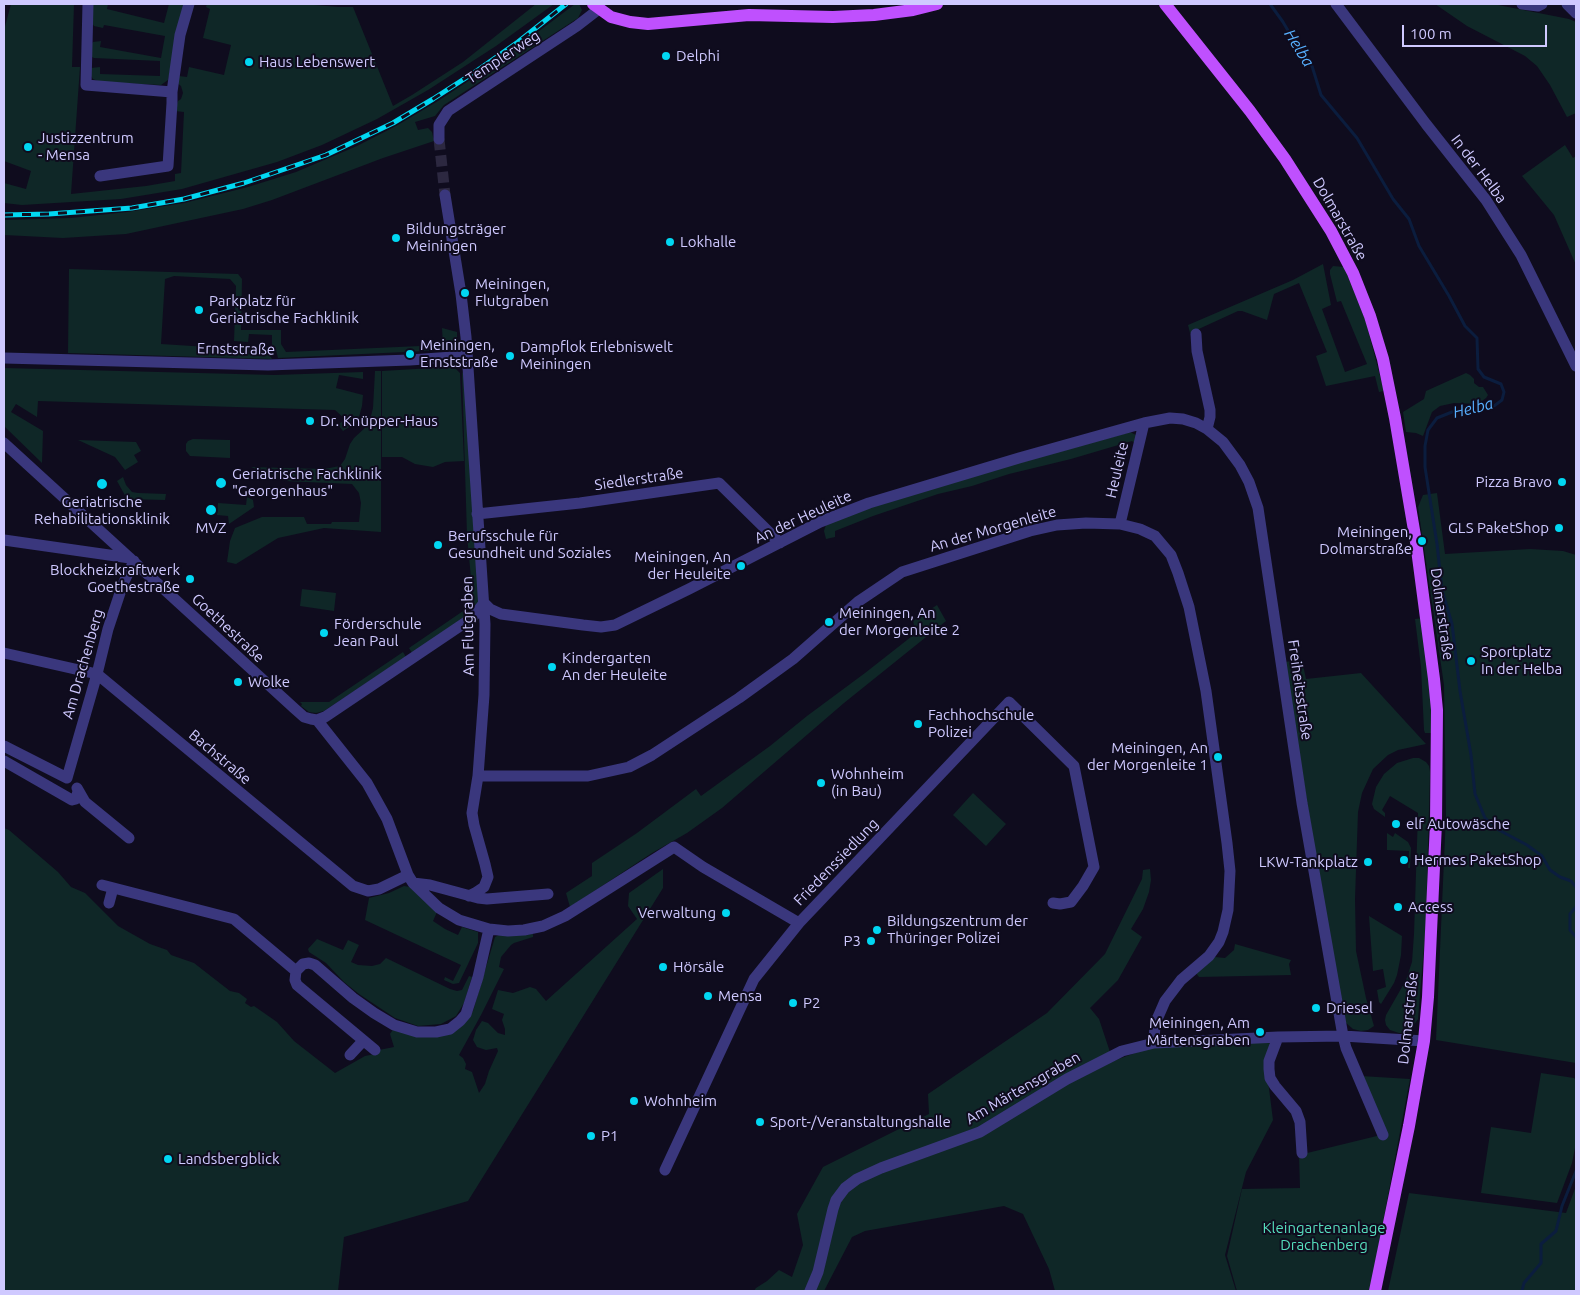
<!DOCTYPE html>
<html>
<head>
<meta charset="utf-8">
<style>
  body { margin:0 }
  #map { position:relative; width:1580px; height:1295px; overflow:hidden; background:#0f0c1e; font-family:Ubuntu,sans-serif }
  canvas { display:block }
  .frame { position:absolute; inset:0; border:5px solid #cfc9ff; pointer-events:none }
  .scale { position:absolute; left:1402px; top:25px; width:145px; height:22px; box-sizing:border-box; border:2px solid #cfc9ff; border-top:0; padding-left:6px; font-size:15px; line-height:18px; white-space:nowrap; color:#cfc9ff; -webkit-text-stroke:4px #0f0c1e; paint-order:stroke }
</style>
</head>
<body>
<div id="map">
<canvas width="1580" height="1295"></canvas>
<div class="frame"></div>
<div class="scale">100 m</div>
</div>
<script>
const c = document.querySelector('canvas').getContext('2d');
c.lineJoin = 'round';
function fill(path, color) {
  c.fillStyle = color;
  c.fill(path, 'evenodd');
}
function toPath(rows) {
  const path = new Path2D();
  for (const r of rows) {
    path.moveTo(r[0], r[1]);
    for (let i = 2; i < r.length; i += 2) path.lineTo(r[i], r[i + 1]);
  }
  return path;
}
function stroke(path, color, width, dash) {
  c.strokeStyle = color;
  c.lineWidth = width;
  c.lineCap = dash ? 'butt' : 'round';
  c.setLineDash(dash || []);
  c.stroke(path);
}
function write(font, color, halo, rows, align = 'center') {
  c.font = font + ' Ubuntu,sans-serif';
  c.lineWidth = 4;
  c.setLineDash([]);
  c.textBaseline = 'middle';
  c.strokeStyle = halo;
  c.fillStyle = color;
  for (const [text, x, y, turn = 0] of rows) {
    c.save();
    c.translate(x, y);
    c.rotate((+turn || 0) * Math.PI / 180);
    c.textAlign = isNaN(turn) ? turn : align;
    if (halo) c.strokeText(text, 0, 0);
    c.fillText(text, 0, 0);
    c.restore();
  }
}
const green = toPath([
  [11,4,74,4,72,67,80,67,71,194,146,186,175,181,175,174,181,173,184,112,175,111,178,101,181,99,183,93,181,86,177,83,179,76,187,77,189,67,224,75,231,45,203,38,210,9,206,7,207,4,302,4,339,7,353,7,393,106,412,95,463,62,536,4,554,4,496,46,428,90,377,119,322,145,277,162,182,189,121,199,22,205,4,203,4,182,4,183,26,189,31,171,4,161,4,30],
  [93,4,108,4,107,9,164,23,169,4,185,4,168,80,161,85,100,82,93,79,91,76,91,68,100,67,100,74,160,76,160,61,94,58,92,57,91,45,93,42,101,41,100,47,161,58,165,36,104,25,103,28,94,26,92,23],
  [575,4,579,4,582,10,578,18,444,105,435,116,415,122,418,130,428,128,432,132,434,141,383,158,272,200,243,209,126,234,63,238,4,235,4,220,71,218,127,212,184,203,248,187,296,172,357,146,396,126,438,101,502,59],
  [1435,4,1493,4,1569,19,1576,22,1576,113,1567,117,1550,85,1537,66,1525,56,1467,26],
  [1565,145,1573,158,1576,156,1576,265,1554,215,1522,176],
  [1323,264,1331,305,1322,309,1345,372,1367,364,1341,301,1337,302,1330,274,1330,270,1333,266,1344,267,1365,319,1384,391,1379,392,1375,376,1326,386,1316,356,1327,352,1299,283,1274,294,1267,320,1242,311,1238,311,1190,333,1188,325,1293,280],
  [69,269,238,274,242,279,241,330,281,330,281,344,286,352,443,345,442,328,457,332,457,337,447,350,278,358,276,350,272,347,272,335,249,334,248,342,234,341,236,286,230,279,174,276,165,279,161,344,255,350,256,354,269,354,272,359,68,353],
  [449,367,455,368,460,373,464,461,445,462,433,467,415,464,402,457,382,457,382,371],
  [4,368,275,375,363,372,363,379,339,375,336,388,363,395,362,406,359,417,354,424,343,431,338,425,345,419,335,410,38,401,37,417,16,404,11,412,43,431,42,463,4,426],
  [375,371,381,371,381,532,324,528,278,538,236,564,227,562,230,541,235,528,262,517,304,517,307,524,331,524,332,522,359,522,361,503,359,493,352,484,284,481,276,477,251,467,324,469,340,466,345,459,350,444,354,438,366,427,371,416,373,408],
  [462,372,466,381,479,591,478,606,472,604,473,600,467,535],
  [1466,373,1470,375,1474,379,1474,383,1479,387,1483,387,1488,395,1486,398,1478,404,1454,403,1440,406,1432,412,1423,436,1416,433,1406,432,1403,412,1424,399,1426,391],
  [1130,432,1136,435,1137,445,1132,441,1071,459,1009,474,972,486,938,494,873,516,835,531,835,537,826,539,824,531,826,524,900,496],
  [193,439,230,440,230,458,190,456,186,451,186,444,188,441],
  [78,440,136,442,141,451,134,455,138,462,125,470,115,457],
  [123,477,126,485,132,492,138,493,166,494,165,500,127,499,117,481],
  [1437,493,1445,554,1530,549,1563,551,1576,555,1576,1063,1436,1040,1446,815,1444,685,1418,507,1423,495],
  [247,497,253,500,254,507,229,524,228,516,217,515,218,503,246,505],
  [302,589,336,593,334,611,300,606],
  [937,605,946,621,844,703,722,808,687,833,652,853,570,907,566,893,592,876,592,863,637,833,696,789,701,796,770,746,807,716,865,673,916,633,913,621],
  [466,609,470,614,412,653,409,648],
  [1423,618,1430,687,1432,733,1425,733,1424,730,1421,667,1415,619],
  [403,652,406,657,324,711,316,713,309,712,301,706,302,704,300,702,329,702],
  [1302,660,1306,679,1361,673,1426,744,1398,750,1388,755,1373,769,1362,793,1358,812,1355,899,1356,951,1366,998,1374,1026,1368,1030,1361,1031,1353,1029,1345,1022,1342,1015,1284,662],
  [1413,758,1419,758,1426,762,1429,766,1430,772,1426,922,1418,1019,1411,1029,1406,1033,1399,1033,1390,1030,1386,1025,1385,1020,1386,1015,1406,980,1412,962,1414,934,1418,813,1390,796,1382,810,1385,813,1385,817,1374,809,1372,804,1376,787,1384,774,1397,763],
  [973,793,1006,824,986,846,953,815],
  [4,828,9,830,58,872,71,887,85,893,118,926,150,944,167,950,171,955,194,963,230,991,239,993,247,999,245,1003,251,1007,254,1006,277,1022,294,1041,335,1073,365,1056,375,1054,379,1050,394,1047,390,1034,394,1028,413,1035,468,1018,473,1011,495,937,499,935,533,934,533,937,514,943,511,945,501,957,499,967,504,969,481,1015,459,1055,463,1058,466,1064,465,1069,472,1072,479,1093,485,1084,489,1071,498,1051,497,1048,486,1050,477,1047,473,1040,476,1030,482,1021,488,1023,498,1033,505,1035,505,1029,502,1020,504,1014,492,1009,498,990,513,993,530,987,536,989,546,1001,637,919,628,906,629,893,663,869,663,888,468,1201,344,1237,338,1291,4,1291],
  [1387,833,1393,837,1395,833,1408,842,1411,848,1410,868,1408,868,1409,851,1387,850],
  [1150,869,1151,880,1149,892,1143,909,1131,929,1142,937,1118,980,1090,1008,1099,1019,1113,1061,1152,1047,1265,1040,1271,1045,1266,1065,1273,1120,1246,1172,1225,1255,1236,1291,1055,1291,1049,1269,1023,1214,1004,1206,865,1231,852,1237,824,1291,754,1291,756,1288,767,1281,779,1270,792,1277,803,1245,797,1214,823,1167,929,1114,928,1094,1047,1013,1105,954,1142,879,1143,870],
  [404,886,410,887,437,912,433,921,445,929,458,935,462,927,478,932,478,943,459,983,453,984,444,980,445,977,453,981,461,965,365,920,369,898,389,893],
  [1369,916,1402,936,1401,955,1397,975,1394,983,1381,1004,1379,1002,1377,990,1386,987,1383,969,1373,971],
  [317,939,343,950,348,940,359,945,351,962,358,965,372,966,380,964,386,958,450,989,457,991,462,990,469,976,472,977,464,1003,456,1016,441,1024,418,1026,395,1018,359,994,344,982,326,963,309,952,308,949],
  [1235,944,1291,960,1289,964,1291,975,1199,977,1196,973,1215,957,1225,958,1234,950],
  [1541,1073,1574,1078,1576,1080,1576,1143,1572,1163,1557,1203,1481,1193,1491,1127,1531,1133],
  [1361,1076,1410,1079,1370,1291,1237,1291,1227,1256,1242,1189,1300,1188,1299,1155,1385,1134],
  [1576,1186,1576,1291,1388,1291,1409,1193,1566,1213]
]);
const stream = toPath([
  [1270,4,1283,22,1304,58,1312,66,1321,95,1357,138,1393,199,1409,219,1419,246,1449,296,1465,326,1477,338,1478,369,1484,377,1501,384,1504,392,1502,400,1494,406,1468,411,1452,412,1437,418,1428,430,1425,446,1425,467,1437,544,1442,590,1452,624,1460,691,1471,755,1475,794,1485,818,1497,829,1527,845,1542,856,1550,870,1560,877,1571,881,1576,887],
  [1576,907,1570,914,1570,930,1576,937],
  [1522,1291,1524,1283,1541,1263,1541,1244,1556,1231,1562,1206,1576,1171]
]);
const minorTunnel = toPath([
  [439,139,445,195]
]);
const minor = toPath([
  [88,4,86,85,172,92],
  [1336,4,1426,124,1486,200,1521,255,1576,366],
  [1522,4,1538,6,1542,4],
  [1567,4,1576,13],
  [439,139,439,125,448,111,577,26,599,9],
  [100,176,168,166,172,103,172,92,180,35,189,4],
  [445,195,461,294,466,337,485,624,484,695,478,776,472,813,474,825,485,864,488,877,484,887,475,893,469,896],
  [1196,334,1197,351,1210,410,1210,417,1207,429],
  [4,358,268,365,410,360,467,356],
  [4,443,295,709,304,717,311,719,317,720,325,717,472,618,484,603],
  [477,514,580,503,719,483,780,543],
  [1120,524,1144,423],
  [4,540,130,558],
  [484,603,490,609,501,614,583,625,601,627,615,625,689,589,820,522,869,503,1019,458,1144,423,1170,418,1183,419,1196,423,1207,429,1223,442,1240,465,1249,482,1258,508,1302,803,1343,1036,1346,1048,1383,1135],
  [4,653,97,674,353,886,368,891,379,889,408,875],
  [317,720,367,783,387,819,408,875,413,883,439,908,459,920,489,929,508,931,524,930,543,926,565,916,674,847,703,867,799,923],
  [4,746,67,778,97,674,108,629,123,584,134,561],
  [4,761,72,800,76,799,78,791],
  [478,776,588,776,629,767,652,755,739,698,793,659,859,601,902,572,1030,531,1057,525,1086,523,1120,524,1140,529,1155,536,1171,555,1178,573,1189,607,1206,691,1227,843,1230,871,1228,910,1223,932,1219,942,1209,956,1181,980,1165,1001,1155,1024,1154,1043],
  [77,788,85,802,129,838],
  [413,883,430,885,478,898,487,899,548,894],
  [102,885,234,919,296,971,303,964,309,963,315,965,353,998,374,1013,394,1025,417,1032,436,1032,450,1029,460,1021,466,1014,478,977,489,929],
  [109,903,113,888],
  [296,971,295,980,297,985,375,1050],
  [1278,1037,1269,1061,1269,1069,1270,1078,1275,1086,1296,1111,1300,1122,1302,1153],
  [350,1055,363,1041],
  [665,1170,754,979,799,923,1009,702,1074,766,1094,867,1083,886,1071,902,1060,904,1053,903],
  [810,1291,818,1272,833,1209,836,1200,845,1188,857,1179,881,1168,980,1132,1067,1079,1122,1051,1154,1043,1278,1037,1343,1036,1424,1041]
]);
const major = toPath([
  [593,4,611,17,630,22,648,24,749,15,833,17,874,15,913,10,937,4],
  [1165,4,1250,111,1285,159,1331,231,1353,273,1370,316,1383,359,1395,418,1416,542,1434,679,1437,710,1436,823,1428,997,1424,1041,1409,1126,1375,1291]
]);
const rail = toPath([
  [4,215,49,214,132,208,184,199,244,183,326,155,393,123,433,99,478,70,518,42,566,4]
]);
const markers = [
  [666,56,5,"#01d7f2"],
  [249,62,5,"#01d7f2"],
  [28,147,5,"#01d7f2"],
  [396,238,5,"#01d7f2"],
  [670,242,5,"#01d7f2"],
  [465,293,5,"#01d7f2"],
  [199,310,5,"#01d7f2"],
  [410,354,5,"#01d7f2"],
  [510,356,5,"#01d7f2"],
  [310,421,5,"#01d7f2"],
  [1562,482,5,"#01d7f2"],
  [221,483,6,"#01d7f2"],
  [102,484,6,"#01d7f2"],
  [211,510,6,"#01d7f2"],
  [1559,528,5,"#01d7f2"],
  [1422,541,5,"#01d7f2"],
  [438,545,5,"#01d7f2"],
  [741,566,5,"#01d7f2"],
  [190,579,5,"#01d7f2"],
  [829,622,5,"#01d7f2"],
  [324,633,5,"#01d7f2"],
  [1471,661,5,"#01d7f2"],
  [552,667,5,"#01d7f2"],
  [238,682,5,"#01d7f2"],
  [918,724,5,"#01d7f2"],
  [1218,757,5,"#01d7f2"],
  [821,783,5,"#01d7f2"],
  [1396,824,5,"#01d7f2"],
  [1404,860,5,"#01d7f2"],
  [1368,862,5,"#01d7f2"],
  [1398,907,5,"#01d7f2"],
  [726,913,5,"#01d7f2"],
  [877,930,5,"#01d7f2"],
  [871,941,5,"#01d7f2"],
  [663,967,5,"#01d7f2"],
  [708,996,5,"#01d7f2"],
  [793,1003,5,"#01d7f2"],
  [1316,1008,5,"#01d7f2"],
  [1260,1032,5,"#01d7f2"],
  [634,1101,5,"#01d7f2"],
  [760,1122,5,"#01d7f2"],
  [591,1136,5,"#01d7f2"],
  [168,1159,5,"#01d7f2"]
];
const poiNames = [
  ["Delphi",676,56],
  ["Haus Lebenswert",259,62],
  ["Justizzentrum",38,138],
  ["- Mensa",38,155],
  ["Bildungsträger",406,229],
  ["Meiningen",406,246],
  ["Lokhalle",680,242],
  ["Meiningen,",475,284],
  ["Flutgraben",475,301],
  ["Parkplatz für",209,301],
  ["Geriatrische Fachklinik",209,318],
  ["Meiningen,",420,345],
  ["Ernststraße",420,362],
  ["Dampflok Erlebniswelt",520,347],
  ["Meiningen",520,364],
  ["Dr. Knüpper-Haus",320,421],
  ["Geriatrische Fachklinik",232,474],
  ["\"Georgenhaus\"",232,491],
  ["Pizza Bravo",1552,482,"right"],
  ["Geriatrische",102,502,"center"],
  ["Rehabilitationsklinik",102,519,"center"],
  ["MVZ",211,528,"center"],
  ["GLS PaketShop",1549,528,"right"],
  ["Meiningen,",1412,532,"right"],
  ["Dolmarstraße",1412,549,"right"],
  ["Berufsschule für",448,536],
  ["Gesundheit und Soziales",448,553],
  ["Meiningen, An",731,557,"right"],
  ["der Heuleite",731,574,"right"],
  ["Blockheizkraftwerk",180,570,"right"],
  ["Goethestraße",180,587,"right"],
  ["Meiningen, An",839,613],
  ["der Morgenleite 2",839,630],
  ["Förderschule",334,624],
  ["Jean Paul",334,641],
  ["Sportplatz",1481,652],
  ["In der Helba",1481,669],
  ["Kindergarten",562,658],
  ["An der Heuleite",562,675],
  ["Wolke",248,682],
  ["Fachhochschule",928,715],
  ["Polizei",928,732],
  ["Meiningen, An",1208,748,"right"],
  ["der Morgenleite 1",1208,765,"right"],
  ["Wohnheim",831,774],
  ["(in Bau)",831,791],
  ["elf Autowäsche",1406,824],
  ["Hermes PaketShop",1414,860],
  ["LKW-Tankplatz",1358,862,"right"],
  ["Access",1408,907],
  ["Verwaltung",716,913,"right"],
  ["Bildungszentrum der",887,921],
  ["Thüringer Polizei",887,938],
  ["P3",861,941,"right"],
  ["Hörsäle",673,967],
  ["Mensa",718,996],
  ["P2",803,1003],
  ["Driesel",1326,1008],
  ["Meiningen, Am",1250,1023,"right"],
  ["Märtensgraben",1250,1040,"right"],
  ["Wohnheim",644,1101],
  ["Sport-/Veranstaltungshalle",770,1122],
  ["P1",601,1136],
  ["Landsbergblick",178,1159]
];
const streetNames = [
  ["Templerweg",503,57,-33],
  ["In der Helba",1479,169,53],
  ["Dolmarstraße",1340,219,60],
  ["Ernststraße",236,349,1],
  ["Heuleite",1117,470,-77],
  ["Siedlerstraße",639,479,-8],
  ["An der Heuleite",803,517,-25],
  ["An der Morgenleite",993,529,-16],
  ["Dolmarstraße",1442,614,82],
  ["Am Flutgraben",468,626,-91],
  ["Goethestraße",228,628,43],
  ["Am Drachenberg",83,664,-74],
  ["Freiheitsstraße",1300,690,82],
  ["Bachstraße",220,757,40],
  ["Friedenssiedlung",836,862,-46],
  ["Dolmarstraße",1408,1018,-84],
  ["Am Märtensgraben",1023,1088,-30]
];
const parkNames = [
  ["Kleingartenanlage",1324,1228],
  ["Drachenberg",1324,1245]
];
const waterNames = [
  ["Helba",1299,48,58],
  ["Helba",1473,408,-14]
];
fill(green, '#0f2727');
stroke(stream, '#0b1d3e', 3);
stroke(minorTunnel, '#2c2840', 11, [11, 5.5]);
stroke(minor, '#3a377d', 11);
stroke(major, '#bf50fe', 12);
stroke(rail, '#01d7f2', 5);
stroke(rail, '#0f0c1e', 3, [9]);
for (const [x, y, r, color] of markers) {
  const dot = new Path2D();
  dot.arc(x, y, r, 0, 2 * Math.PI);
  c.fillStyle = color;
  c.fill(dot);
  stroke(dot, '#0f0c1e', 2);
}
write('15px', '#cfc9ff', '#0f0c1e', poiNames, 'left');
write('15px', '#cfc9ff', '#0f0c1e', streetNames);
write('15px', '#56debd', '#0f0c1e', parkNames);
write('italic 16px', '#57affe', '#0f0c1e', waterNames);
</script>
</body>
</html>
